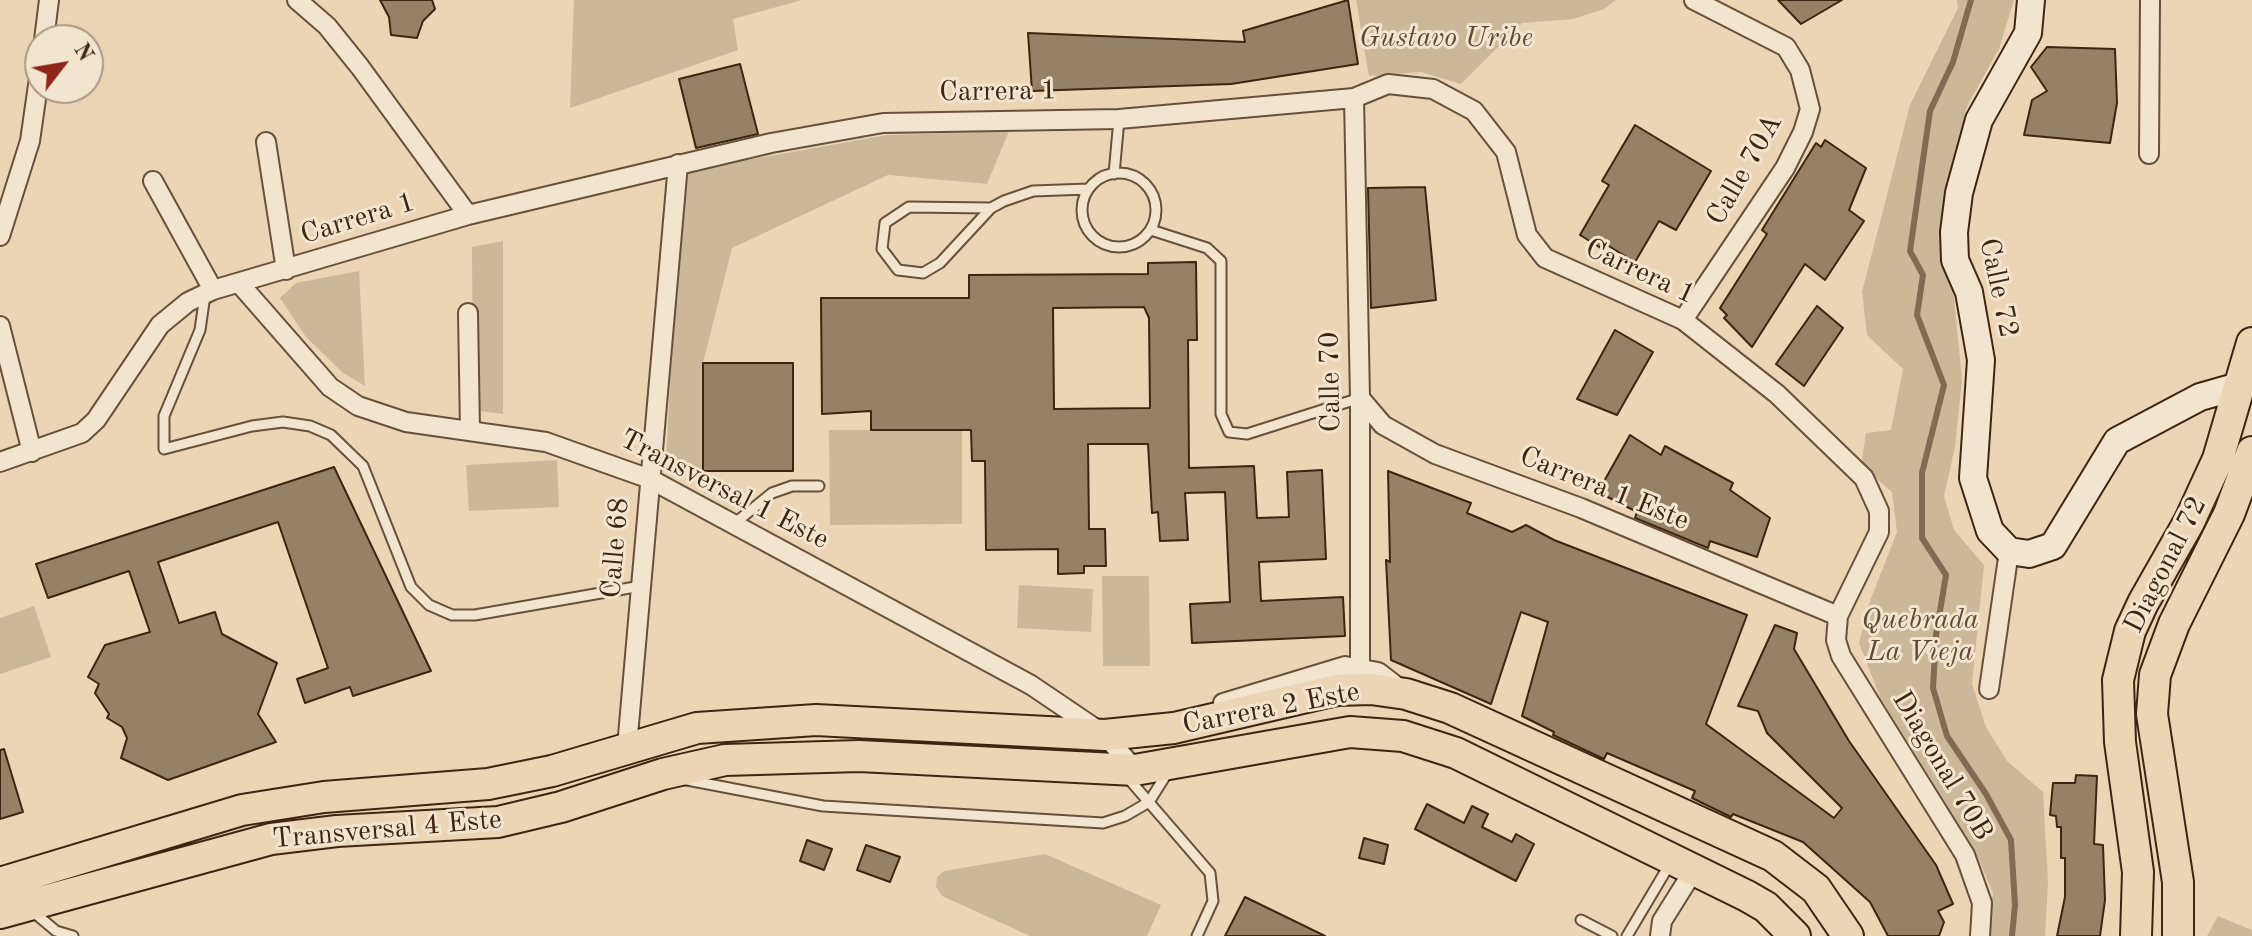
<!DOCTYPE html>
<html>
<head>
<meta charset="utf-8">
<style>
  body { margin:0 }
  #map { position:relative; width:2252px; height:936px; overflow:hidden; background:#ebd5b5; font-family:"Old Standard TT",serif }
  canvas { display:block }
  .north { position:absolute; left:24px; top:24px; width:80px; height:80px; box-sizing:border-box; background:#f2e4cf; border:2px solid #aa9883; border-radius:50%; rotate:59deg; font-size:22px; font-weight:700; line-height:32px; text-align:center; color:#3d2511 }
  .north::after { content:''; display:block; margin:auto; width:28px; height:36px; background:#8f2418; clip-path:polygon(50% 0,100% 100%,50% 72%,0 100%) }
</style>
</head>
<body>
<div id="map">
<canvas width="2252" height="936"></canvas>
<div class="north">N</div>
</div>
<script>
const c = document.querySelector('canvas').getContext('2d');
c.lineJoin = 'round';
function fill(path, color) {
  c.fillStyle = color;
  c.fill(path, 'evenodd');
}
function toPath(rows) {
  const path = new Path2D();
  for (const r of rows) {
    if (r.length === 3) {
      path.moveTo(r[0] + r[2], r[1]);
      path.arc(r[0], r[1], r[2], 0, 2 * Math.PI);
      continue;
    }
    path.moveTo(r[0], r[1]);
    for (let i = 2; i < r.length; i += 2) path.lineTo(r[i], r[i + 1]);
  }
  return path;
}
function stroke(path, color, width, dash) {
  c.strokeStyle = color;
  c.lineWidth = width;
  c.lineCap = dash ? 'butt' : 'round';
  c.setLineDash(dash || []);
  c.stroke(path);
}
function write(font, color, halo, rows, align = 'center') {
  c.font = font + ' "Old Standard TT",serif';
  c.lineWidth = 6;
  c.setLineDash([]);
  c.textBaseline = 'middle';
  c.strokeStyle = halo;
  c.fillStyle = color;
  for (const [text, x, y, turn = 0] of rows) {
    c.save();
    c.translate(x, y);
    c.rotate((+turn || 0) * Math.PI / 180);
    c.textAlign = isNaN(turn) ? turn : align;
    if (halo) c.strokeText(text, 0, 0);
    c.fillText(text, 0, 0);
    c.restore();
  }
}
const green = toPath([
  [574,0,802,0,733,19,738,50,570,108],
  [1356,0,1616,0,1604,9,1573,19,1522,23,1461,84,1421,72,1369,76],
  [1957,0,2014,0,1999,49,1967,106,1945,204,1962,380,1955,447,1944,496,1954,530,1984,565,1972,684,1986,727,2007,761,2043,792,2048,882,2045,936,1986,936,1993,893,1975,851,1880,697,1859,643,1870,601,1897,532,1892,492,1861,466,1866,433,1891,430,1903,369,1867,335,1862,292,1910,105,1958,8],
  [1009,131,987,184,888,175,732,248,703,363,703,478,666,462,675,282,686,171,887,135],
  [503,241,503,414,473,410,472,247],
  [359,271,365,386,343,373,306,337,280,298,296,283],
  [829,430,962,430,962,524,830,525],
  [557,460,559,507,469,511,466,465],
  [1102,576,1149,576,1150,666,1103,666],
  [1019,585,1093,589,1091,632,1017,628],
  [34,606,51,657,0,674,0,618],
  [1045,854,1161,905,1147,936,1030,936,942,896,936,887,937,877,944,871],
  [2218,916,2252,930,2252,936,2207,936]
]);
const stream = toPath([
  [1971,0,1953,62,1930,111,1910,251,1923,275,1917,315,1944,385,1922,473,1922,538,1946,575,1936,635,1933,688,1947,736,1986,794,2011,840,2015,905,2012,936]
]);
const building = toPath([
  [380,0,432,0,435,9,423,21,417,38,391,35,389,17,380,0],
  [1348,0,1358,64,1231,84,1032,91,1028,33,1245,42,1243,31,1348,0],
  [1778,0,1842,0,1801,24,1778,0],
  [2047,47,2115,49,2117,103,2110,143,2024,135,2032,100,2047,91,2031,67,2047,47],
  [740,64,758,134,696,148,679,79,740,64],
  [1635,125,1711,171,1676,230,1659,221,1635,262,1607,245,1604,250,1580,235,1609,185,1602,181,1635,125],
  [1825,140,1866,168,1849,210,1864,221,1825,280,1805,264,1752,347,1724,318,1727,315,1720,308,1767,234,1762,230,1816,143,1821,147,1825,140],
  [1425,187,1436,300,1371,308,1368,188,1425,187],
  [1196,262,1197,340,1188,340,1189,468,1254,466,1257,518,1289,517,1287,472,1322,470,1326,559,1259,562,1261,601,1343,597,1345,636,1192,643,1190,604,1230,602,1225,492,1185,493,1188,540,1160,541,1158,512,1152,513,1148,444,1088,444,1089,529,1105,529,1106,566,1084,566,1084,573,1058,574,1058,549,986,550,985,461,972,461,971,430,871,430,871,411,822,414,821,298,969,298,969,275,1148,274,1148,263,1196,262],
  [1144,307,1149,318,1150,408,1054,409,1053,308,1144,307],
  [1817,306,1843,328,1804,386,1776,364,1817,306],
  [1615,330,1653,352,1617,415,1577,399,1615,330],
  [703,363,793,363,793,471,703,471,703,363],
  [1630,435,1661,455,1665,446,1733,483,1730,490,1770,518,1757,557,1710,541,1708,548,1635,518,1637,512,1598,492,1630,435],
  [334,467,431,671,353,696,350,687,305,703,297,679,328,668,278,522,158,562,179,623,215,612,222,634,277,663,258,714,276,742,168,780,121,758,127,738,122,727,107,718,109,714,95,693,99,684,88,677,105,645,150,632,129,571,48,598,36,564,334,467],
  [1388,471,1471,503,1467,513,1512,532,1526,525,1554,540,1747,615,1706,724,1834,818,1842,808,1767,733,1758,711,1738,706,1775,625,1797,633,1794,649,1849,741,1936,865,1953,904,1938,911,1944,922,1939,936,1888,936,1870,902,1803,842,1733,814,1731,817,1692,798,1695,791,1607,753,1604,759,1553,735,1554,732,1522,716,1548,622,1521,612,1491,704,1391,660,1386,560,1390,562,1388,471],
  [4,749,23,812,0,819,0,750,4,749],
  [2076,775,2097,776,2094,844,2103,845,2105,900,2100,936,2057,936,2065,897,2065,858,2061,858,2061,827,2057,827,2056,816,2050,815,2053,783,2075,783,2076,775],
  [1427,804,1464,823,1472,806,1488,814,1482,827,1512,842,1516,834,1534,844,1516,881,1415,829,1427,804],
  [1364,838,1388,845,1384,864,1359,858,1364,838],
  [807,840,832,849,824,870,800,861,807,840],
  [866,845,900,857,890,882,857,870,866,845],
  [1245,897,1325,936,1225,936,1245,897]
]);
const lane = toPath([
  [1119,210,37],
  [1114,174,1119,119],
  [991,208,909,207,885,223,882,249,898,270,923,273,940,263,991,208,1004,201,1033,191,1088,189],
  [1151,230,1207,248,1221,261,1221,414,1229,432,1247,434,1360,398],
  [205,295,200,330,164,416,164,449,252,426,283,422,310,426,331,435,363,466,411,587,429,605,452,615,475,615,641,586],
  [735,523,772,493,792,486,819,486],
  [1128,778,1210,873,1213,901,1197,936],
  [682,779,823,806,1103,823,1125,816,1149,802,1169,770],
  [31,910,56,931,73,936],
  [1581,920,1612,936],
  [1627,936,1671,862]
]);
const street = toPath([
  [297,0,327,26,360,67,468,215],
  [44,40,49,0],
  [1354,98,1360,398,1360,666],
  [266,142,286,270],
  [2149,154,2150,0],
  [153,181,213,290],
  [0,236,30,141,40,71],
  [239,283,330,387,358,406,406,422,546,442,650,479,1031,685,1105,735,1135,770],
  [468,313,470,430],
  [1683,320,1785,168,1803,132,1810,109,1800,70,1786,47,1694,0],
  [0,326,32,452],
  [1360,398,1383,425,1435,454,1581,508,1838,616],
  [0,462,82,433,96,420,160,325,188,302,213,290,468,215,771,143,883,123,1119,119,1354,98,1388,84,1433,89,1474,111,1506,152,1527,235,1545,258,1683,320,1777,394,1864,478,1879,511,1879,532,1838,616,1836,640,1841,656,1965,855,1982,903,1980,936],
  [1989,689,2009,551],
  [1223,703,1345,666,1378,672,1404,692],
  [627,747,678,164],
  [1660,936,1662,921,1694,870]
]);
const secondary = toPath([
  [2031,0,2028,33,1979,120,1959,193,1954,232,1955,260,1969,292,1981,360,1973,478,1990,531,2009,551,2029,554,2053,546,2117,441,2200,397,2242,385]
]);
const primary = toPath([
  [0,883,242,810,324,797,488,784,552,771,697,728,816,720,1105,735,1174,728,1337,690,1371,689,1406,694,1450,708,1773,856,1816,889,1848,936],
  [0,913,271,839,337,831,498,822,561,807,663,774,725,760,859,756,1135,770,1350,732,1403,736,1456,753,1747,896,1766,907,1795,936],
  [2136,936,2138,872,2120,742,2118,680,2130,631,2143,603,2189,522,2218,459,2252,343],
  [2178,936,2178,882,2152,714,2155,675,2174,624,2229,514,2252,452]
]);
const parkNames = [
  ["Gustavo Uribe",1446,39],
  ["Quebrada",1920,621],
  ["La Vieja",1920,653]
];
const streetNames = [
  ["Carrera 1",998,92,-1],
  ["Calle 70A",1745,170,-60],
  ["Carrera 1",358,219,-17],
  ["Carrera 1",1640,272,25],
  ["Calle 72",1998,288,78],
  ["Calle 70",1331,382,-91],
  ["Carrera 1 Este",1604,489,22],
  ["Transversal 1 Este",724,490,27],
  ["Calle 68",616,548,-85],
  ["Diagonal 72",2166,565,-63],
  ["Carrera 2 Este",1271,709,-11],
  ["Diagonal 70B",1942,766,59],
  ["Transversal 4 Este",387,830,-5]
];
fill(green, '#cdb799');
stroke(stream, '#826b52', 6);
fill(building, '#978166');
stroke(building, '#3d2511', 2);
stroke(lane, '#68513a', 13);
stroke(street, '#68513a', 22);
stroke(secondary, '#3d2511', 30);
stroke(primary, '#3d2511', 34);
stroke(lane, '#f2e4cf', 9);
stroke(street, '#f2e4cf', 18);
stroke(secondary, '#f2e4cf', 26);
stroke(primary, '#ebd5b5', 30);
write('italic 28px', '#614a33', '#f2e4cf', parkNames);
write('28px', '#3d2511', '#f2e4cf', streetNames);
</script>
</body>
</html>
